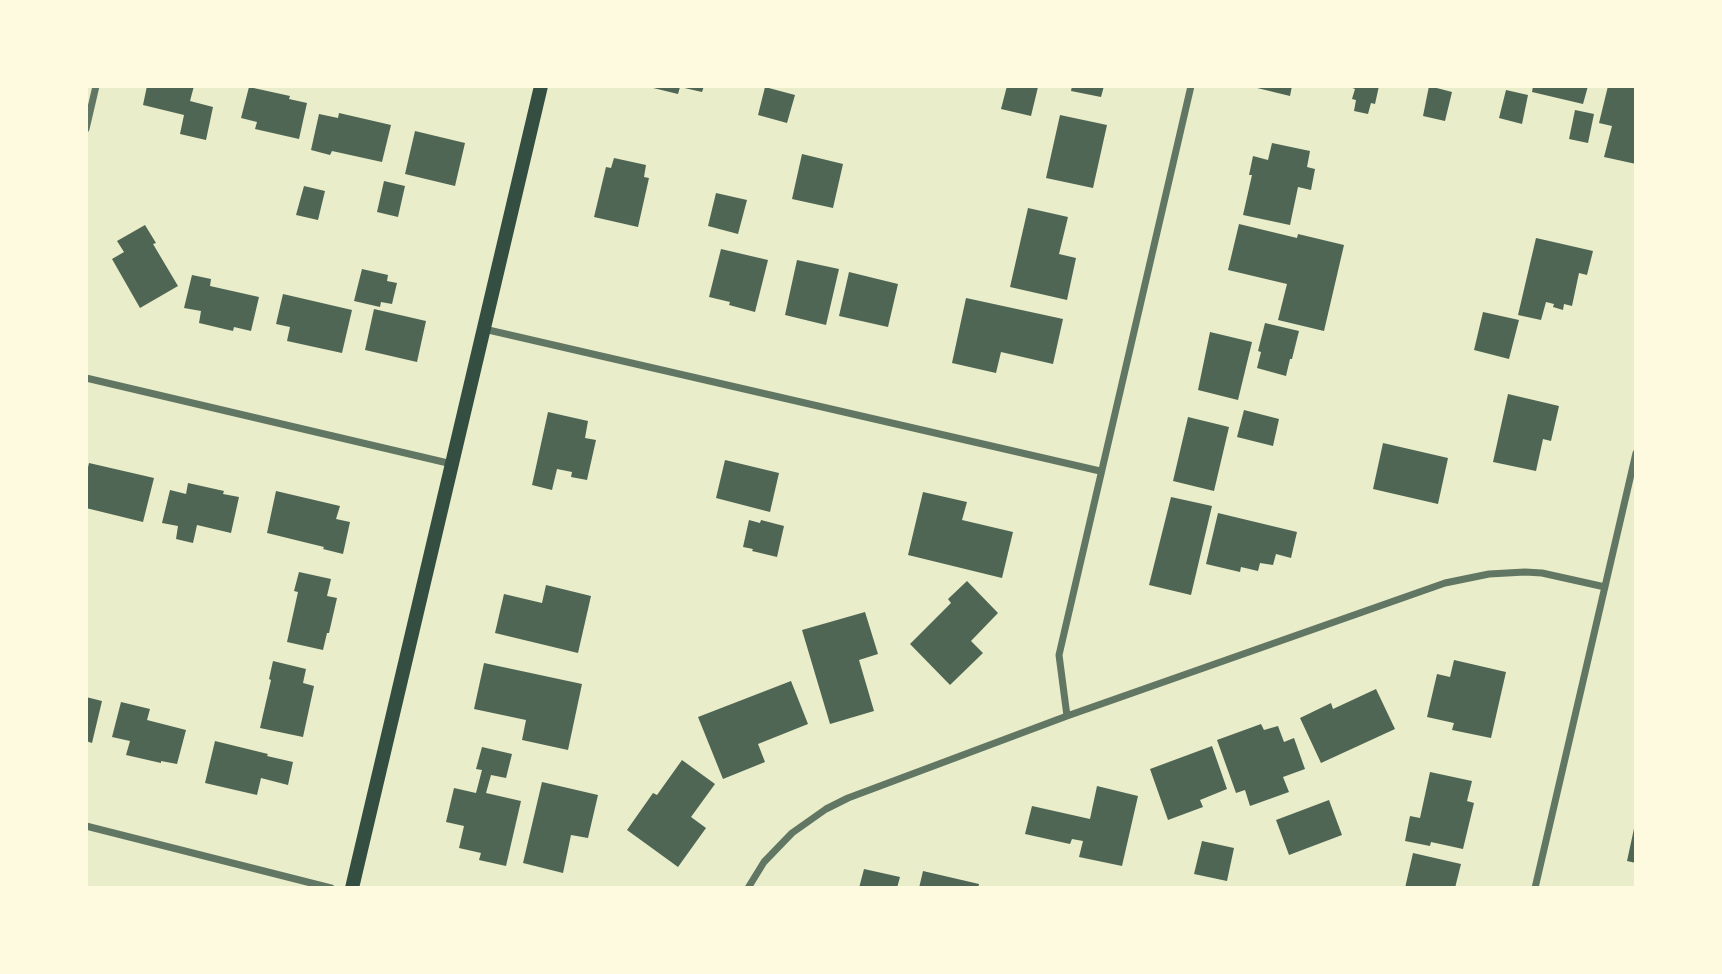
<!DOCTYPE html>
<html>
<head>
<meta charset="utf-8">
<style>
  body { margin:0 }
  #map { position:relative; width:1722px; height:974px; overflow:hidden; background:#e9edc9; font-family:Signika,sans-serif }
  canvas { display:block }
  .frame { position:absolute; inset:0; border:88px solid #fefae0; pointer-events:none }
</style>
</head>
<body>
<div id="map">
<canvas width="1722" height="974"></canvas>
<div class="frame"></div>
</div>
<script>
const c = document.querySelector('canvas').getContext('2d');
c.lineJoin = 'round';
function fill(path, color) {
  c.fillStyle = color;
  c.fill(path, 'evenodd');
}
function toPath(rows) {
  const path = new Path2D();
  for (const r of rows) {
    path.moveTo(r[0], r[1]);
    for (let i = 2; i < r.length; i += 2) path.lineTo(r[i], r[i + 1]);
  }
  return path;
}
function stroke(path, color, width, dash) {
  c.strokeStyle = color;
  c.lineWidth = width;
  c.lineCap = dash ? 'butt' : 'round';
  c.setLineDash(dash || []);
  c.stroke(path);
}
const building = toPath([
  [147,86,194,86,190,101,213,107,206,140,180,134,184,115,143,105],
  [645,86,704,86,702,92,680,87,678,94],
  [1007,86,1038,87,1031,116,1001,109],
  [1072,86,1104,86,1101,97,1071,91],
  [1249,86,1292,86,1290,96],
  [1347,86,1379,86,1375,104,1371,103,1368,114,1354,111,1356,100,1352,99,1355,89],
  [1429,86,1452,92,1445,121,1423,116],
  [1533,86,1588,86,1583,104,1532,92],
  [1608,86,1636,86,1636,164,1604,157,1612,126,1599,123],
  [249,87,290,96,289,99,307,103,299,139,255,129,257,122,241,118],
  [765,87,795,95,787,123,758,115],
  [1506,90,1528,95,1522,124,1499,118],
  [1575,110,1594,114,1588,143,1569,139],
  [339,113,391,125,382,162,332,151,330,155,311,150,319,114,338,118],
  [1060,115,1107,125,1093,188,1046,178],
  [415,131,465,143,455,186,405,174],
  [1272,143,1310,151,1307,167,1315,169,1311,190,1298,187,1290,225,1243,215,1252,175,1249,175,1253,156,1268,160],
  [802,154,843,164,833,208,792,199],
  [614,158,646,165,644,177,649,178,638,227,594,217,606,167,611,168],
  [384,181,405,186,398,217,377,212],
  [304,186,325,191,318,220,296,215],
  [716,193,747,200,738,234,708,226],
  [1028,208,1068,217,1059,254,1076,258,1067,300,1010,287],
  [1239,224,1297,238,1298,234,1344,245,1324,331,1278,320,1287,284,1228,270],
  [145,225,156,243,153,244,178,286,140,308,112,259,124,252,117,241],
  [1536,238,1593,251,1587,275,1579,273,1572,306,1564,304,1563,310,1553,307,1554,304,1546,302,1541,320,1518,315],
  [721,249,768,260,755,312,729,305,730,302,709,297],
  [797,260,839,269,826,325,785,315],
  [362,269,388,275,387,281,397,283,392,304,381,302,380,307,354,301],
  [849,272,898,284,888,327,839,316],
  [192,275,211,279,210,286,259,297,251,331,234,327,233,331,199,323,201,311,184,308],
  [283,294,352,310,342,353,287,341,290,327,276,324],
  [966,298,1063,319,1053,364,1001,352,996,373,952,363],
  [374,309,426,321,417,362,365,350],
  [1483,312,1519,320,1509,359,1474,350],
  [1265,323,1299,331,1292,359,1290,359,1286,376,1257,368,1261,352,1258,351],
  [1210,332,1252,342,1238,400,1198,390],
  [1508,394,1559,406,1551,441,1543,439,1536,471,1493,462],
  [1244,410,1279,419,1273,446,1237,437],
  [548,412,588,421,585,438,596,440,587,480,571,477,572,472,557,469,552,490,532,485],
  [1188,417,1229,427,1214,491,1173,481],
  [1383,443,1448,458,1438,504,1373,489],
  [725,460,779,473,770,512,716,498],
  [89,463,154,478,143,522,86,508,86,476],
  [188,483,224,491,223,494,239,497,231,533,197,525,193,543,176,539,178,526,162,523,170,490,186,494],
  [276,491,340,506,336,519,350,522,343,554,323,549,324,547,267,533],
  [923,492,967,502,962,520,1013,532,1002,578,908,555],
  [1171,497,1212,506,1191,595,1149,585],
  [1218,513,1297,532,1291,558,1276,554,1273,565,1260,563,1258,571,1241,567,1240,572,1206,564],
  [749,520,760,523,761,520,784,526,777,557,752,551,753,549,743,547],
  [299,572,331,579,327,596,337,598,329,633,327,633,323,650,287,642,298,592,294,591],
  [967,581,998,613,971,641,983,653,950,685,910,644,951,603,948,599],
  [546,585,591,596,578,653,495,633,504,594,542,603],
  [865,612,878,654,859,660,874,711,830,724,802,630],
  [1454,660,1506,672,1491,738,1452,730,1454,723,1427,717,1437,674,1450,677],
  [273,661,306,669,303,683,314,686,303,737,260,728,271,680,269,679],
  [484,663,582,684,568,750,522,740,526,720,474,709],
  [791,681,808,724,758,744,765,762,723,779,698,717],
  [1376,689,1395,729,1321,763,1300,718,1331,703,1333,709],
  [86,697,102,701,92,743,86,741],
  [121,702,150,709,147,720,186,730,177,764,161,761,161,763,126,755,130,741,112,737],
  [1261,724,1264,730,1278,726,1284,742,1294,738,1305,769,1283,777,1289,792,1250,806,1245,790,1236,793,1217,740],
  [215,741,268,754,267,756,293,762,288,785,261,778,257,795,205,783],
  [1212,746,1227,789,1200,800,1203,807,1168,820,1150,769],
  [482,747,512,754,506,778,491,775,486,793,521,801,506,866,479,860,481,853,459,848,464,826,446,822,454,788,476,793,482,770,476,769],
  [682,760,715,784,691,817,706,828,678,867,627,830,653,793,657,795],
  [1430,772,1472,781,1467,801,1474,803,1463,849,1431,842,1430,846,1405,841,1410,816,1420,818],
  [542,782,598,795,588,838,571,835,563,873,523,863],
  [1097,786,1138,796,1122,866,1079,857,1083,841,1072,839,1070,844,1025,834,1032,806,1090,819],
  [1329,800,1342,835,1289,855,1276,820],
  [1635,824,1636,824,1636,863,1627,861],
  [1202,841,1234,848,1227,881,1194,874],
  [1413,853,1461,864,1455,888,1405,888],
  [864,869,900,877,897,888,859,888],
  [923,871,979,884,978,888,919,888]
]);
const minor = toPath([
  [86,129,96,86],
  [484,329,1100,471],
  [86,378,452,464],
  [1067,716,1059,655,1191,86],
  [86,826,331,888],
  [748,888,764,862,792,833,826,809,848,798,1067,716,1445,583,1489,574,1525,572,1542,573,1605,587],
  [1535,888,1636,453]
]);
const secondary = toPath([
  [352,888,541,86]
]);
fill(building, '#4f6655');
stroke(minor, '#617663', 7);
stroke(secondary, '#344e41', 14);
</script>
</body>
</html>
